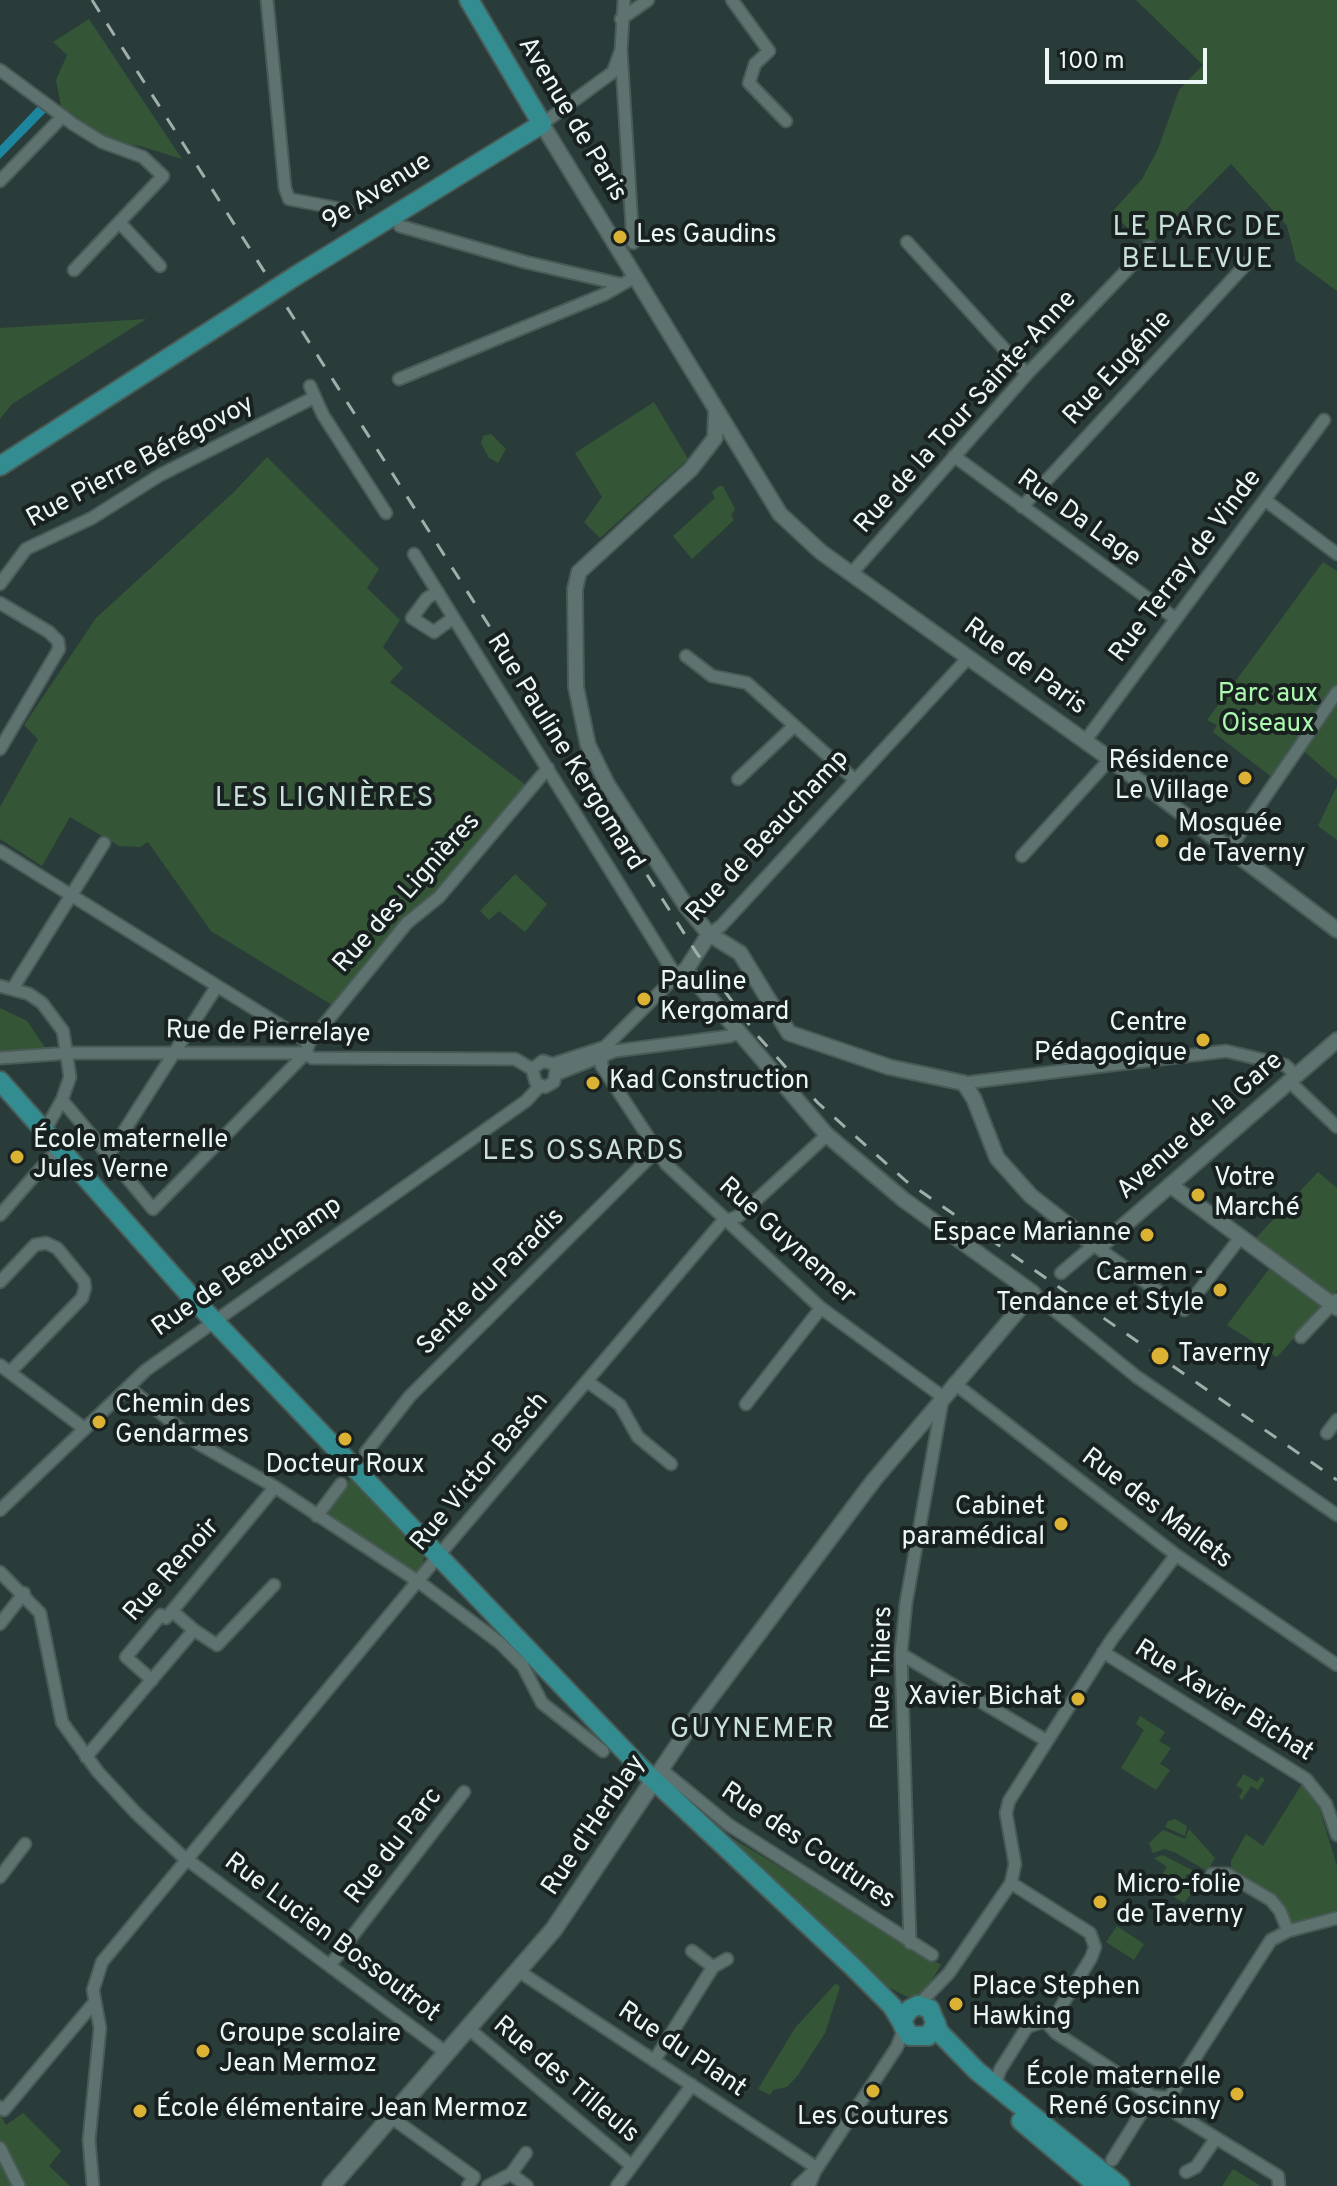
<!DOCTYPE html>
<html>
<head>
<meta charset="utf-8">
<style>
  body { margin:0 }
  #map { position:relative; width:1337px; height:2186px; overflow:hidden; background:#293c39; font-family:Overpass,sans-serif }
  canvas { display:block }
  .scale { position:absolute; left:1045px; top:48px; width:162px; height:36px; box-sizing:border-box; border:4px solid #ebf7f4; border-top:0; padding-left:10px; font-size:24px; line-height:28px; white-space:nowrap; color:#ebf7f4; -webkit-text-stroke:6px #182120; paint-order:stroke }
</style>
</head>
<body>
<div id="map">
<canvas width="1337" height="2186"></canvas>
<div class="scale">100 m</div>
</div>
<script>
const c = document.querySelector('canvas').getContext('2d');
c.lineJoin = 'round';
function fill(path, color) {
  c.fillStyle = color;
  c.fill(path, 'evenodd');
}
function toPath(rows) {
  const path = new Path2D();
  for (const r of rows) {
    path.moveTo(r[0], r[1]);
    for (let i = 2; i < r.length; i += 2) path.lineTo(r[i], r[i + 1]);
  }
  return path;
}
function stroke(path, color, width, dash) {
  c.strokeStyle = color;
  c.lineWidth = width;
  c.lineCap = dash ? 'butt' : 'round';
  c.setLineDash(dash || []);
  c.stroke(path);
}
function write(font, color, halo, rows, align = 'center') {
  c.font = font + ' Overpass,sans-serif';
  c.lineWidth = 8;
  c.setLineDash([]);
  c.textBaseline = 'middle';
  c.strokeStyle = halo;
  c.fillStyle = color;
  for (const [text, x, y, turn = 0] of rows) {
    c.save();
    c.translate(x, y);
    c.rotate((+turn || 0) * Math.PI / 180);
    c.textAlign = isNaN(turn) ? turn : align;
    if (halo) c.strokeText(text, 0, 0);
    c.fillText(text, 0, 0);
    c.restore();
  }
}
const green = toPath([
  [1136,0,1337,0,1337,291,1296,261,1287,226,1231,164,1149,247,1111,213,1142,179,1158,149,1179,90,1203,65],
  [89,19,182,159,140,146,102,142,63,116,56,80,67,55,53,42],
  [146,319,12,404,0,419,0,328],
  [654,402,688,459,600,538,584,522,602,497,575,453],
  [491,434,506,449,498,463,489,458,481,443,483,436],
  [267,457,379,569,367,588,400,620,383,647,403,668,390,682,531,789,337,1008,211,931,148,842,140,847,119,846,70,817,42,866,0,839,0,807,38,739,24,725,96,618,234,492],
  [719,486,723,486,735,509,731,515,734,520,692,559,673,536,715,498,712,492],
  [1323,562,1337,571,1337,688,1273,778,1213,732,1217,725,1207,720],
  [1337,692,1337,780,1298,746],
  [1337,786,1337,840,1318,826],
  [515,874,547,904,525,932,499,911,489,920,480,911],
  [0,1008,27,1021,46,1049,0,1052],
  [1318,1172,1337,1188,1337,1290,1332,1296,1253,1241],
  [1269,1269,1323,1306,1277,1357,1227,1325],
  [351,1478,424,1556,422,1569,414,1572,323,1516],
  [1140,1716,1165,1732,1159,1741,1171,1748,1160,1764,1170,1770,1156,1790,1121,1768,1144,1730,1136,1724],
  [1244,1774,1257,1782,1261,1777,1265,1779,1258,1790,1251,1786,1242,1800,1239,1797,1243,1790,1236,1785],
  [1302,1784,1319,1807,1337,1866,1337,1912,1289,1925,1282,1909,1231,1873,1231,1861,1246,1834,1263,1846],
  [1175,1819,1187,1826,1185,1836,1165,1827,1168,1821],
  [1189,1829,1215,1858,1207,1871,1174,1852,1164,1849,1153,1853,1149,1843,1163,1830,1185,1839],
  [732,1838,941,1965,923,1994,912,1999,880,1983,727,1842],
  [1163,1855,1205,1877,1202,1880,1187,1874,1184,1880,1197,1886,1184,1903,1156,1885,1167,1867,1154,1858],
  [1117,1926,1144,1944,1134,1960,1106,1942],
  [836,1983,840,1987,825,2033,798,2075,787,2087,773,2090,770,2095,758,2089,795,2028],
  [23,2113,61,2151,49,2166,70,2186,0,2186,0,2114,6,2125],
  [1233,2169,1261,2186,1222,2186]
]);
const water = toPath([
  [39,105,47,111,0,159,0,146]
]);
const minor = toPath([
  [267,0,285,188,289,199,347,210],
  [732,0,769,51,755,64,749,83,786,121],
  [621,19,648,0],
  [621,50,633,243],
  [0,70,73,124,102,142,143,157,163,176,74,270],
  [542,124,613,72,621,50,624,0],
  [0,181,63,116],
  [120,223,160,266],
  [400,226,525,262,620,284],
  [907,242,1027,374],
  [399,379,605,294,635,277],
  [310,386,323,415,386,513],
  [954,456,1176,619],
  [1265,500,1337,554],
  [1022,507,1249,261],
  [414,554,676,976,605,1047,553,1064],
  [851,574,1027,374,1149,247],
  [0,584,26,549,92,518,160,475,315,397],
  [438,592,427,598,412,618,434,632,453,618],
  [0,603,49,632,58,641,59,649,0,749],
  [686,656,712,676,747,683,855,780],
  [1085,741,1324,420],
  [738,779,794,726],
  [1230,848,1337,692],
  [0,851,309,1043],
  [1022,856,1110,759],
  [709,934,721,926,968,658],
  [0,986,29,994,42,1003,63,1031,70,1077,62,1100,45,1130],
  [13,988,104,843],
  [605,1047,601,1065,666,1164,821,1308,943,1397,906,1603,901,1654,910,1943],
  [0,1058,69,1053,306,1053,312,1058,515,1059,532,1069],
  [532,1069,536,1083,545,1087,554,1082,556,1068],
  [532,1069,543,1061,553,1064],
  [557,1074,615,1051,731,1036,737,1032],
  [1290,1082,1337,1127],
  [964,1083,1226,1051,1285,1065,1296,1075],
  [62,1100,153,1209,306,1053,309,1043,407,923,439,897,548,768],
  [108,1156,217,986],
  [0,1215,49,1159,62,1150],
  [1061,1273,1094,1245,1184,1310,1240,1238],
  [0,1282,35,1245,46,1243,57,1248,84,1281,85,1288,82,1298,10,1372],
  [1033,1293,1137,1377,1337,1515],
  [1301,1337,1336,1300],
  [0,1365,85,1429],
  [588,1382,620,1405,638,1437,671,1464],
  [954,1383,1176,1555,1337,1665],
  [128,1387,199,1444,275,1487,419,1582,500,1643,523,1666,542,1703,603,1751],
  [746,1404,821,1308],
  [1327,1433,1337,1420],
  [366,1452,410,1396,655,1152],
  [0,1510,146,1370,526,1101,540,1086],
  [317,1516,341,1484],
  [0,1572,40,1613,62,1722,98,1772,136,1813,181,1855,448,2054],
  [0,1624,24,1593],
  [194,1630,217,1645,274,1585],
  [1103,1652,1306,1779,1326,1804,1337,1835],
  [901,1654,1047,1741],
  [152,1680,126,1657,161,1615,166,1618,172,1611,275,1487],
  [86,1757,194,1630,172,1611],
  [662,1770,729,1825,932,1955],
  [1212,1874,1227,1874,1271,1900,1280,1911,1288,1931],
  [0,1877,25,1844],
  [330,1965,464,1792],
  [713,1967,727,1959],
  [520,1972,817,2168],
  [918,2005,949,1973,1011,1883,1015,1864,1006,1813,1009,1801,1112,1639,1176,1555],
  [1045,2021,1056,2033,1152,2096,1169,2098,1177,2114,1278,2176,1279,2186],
  [469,2029,632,2166],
  [654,2061,713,1967,692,1951],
  [999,2090,996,2082,1000,2070,1027,2027,1054,2018,1091,1958,1095,1947,1090,1933,1011,1883],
  [1169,2098,1271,1940,1288,1931,1337,1918],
  [0,2107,4,2110,93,2004],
  [392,2118,474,2177,468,2186],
  [0,2148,19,2186],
  [526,2153,511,2174,527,2186],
  [1112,2160,1152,2096],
  [1186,2172,1196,2167,1216,2138],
  [93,2186,89,2140,100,2028,93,1990,102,1962,450,1542,722,1222,739,1216,827,1135],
  [488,2186,511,2174],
  [617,2186,692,2085],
  [798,2186,814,2171],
  [809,2186,815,2171,897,2047,904,2028]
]);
const tertiary = toPath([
  [542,124,780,514,821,552,1110,759,1337,930],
  [716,413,715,438,691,469,579,572,575,589,576,687,588,745,607,784,686,906,709,934,740,953,789,1033,889,1067,964,1083,974,1099,997,1158,1031,1196,1094,1245,1105,1242,1337,1040],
  [676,976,686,970,709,934],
  [1170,1185,1337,1308],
  [654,1780,699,1713,874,1480,1033,1293,904,1200,827,1135,686,970]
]);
const secondary = toPath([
  [331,2186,554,1929,654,1780]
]);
const primary = toPath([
  [297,275,542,124,469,0],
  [0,466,243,310],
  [0,1081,196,1302,640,1767,853,1967,892,2006,910,2036,928,2036,936,2023],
  [903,2026,904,2017,910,2009,918,2005,930,2009,939,2032,977,2071,1120,2186],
  [1021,2121,1098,2186]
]);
const rail = toPath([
  [92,0,696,952,756,1034,818,1103,906,1181,1337,1480]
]);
const primaryBridge = toPath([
  [243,310,297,275]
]);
const markers = [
  [620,237,8,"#dbb233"],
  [1245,778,8,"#dbb233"],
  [1162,841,8,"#dbb233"],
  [644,999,8,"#dbb233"],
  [1203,1040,8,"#dbb233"],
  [593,1083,8,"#dbb233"],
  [17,1157,8,"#dbb233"],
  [1198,1195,8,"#dbb233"],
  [1147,1235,8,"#dbb233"],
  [1220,1290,8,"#dbb233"],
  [1160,1356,10,"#dbb233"],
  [99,1422,8,"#dbb233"],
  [345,1439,8,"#dbb233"],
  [1061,1524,8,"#dbb233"],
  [1078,1699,8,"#dbb233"],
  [1100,1902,8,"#dbb233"],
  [956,2004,8,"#dbb233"],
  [203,2051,8,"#dbb233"],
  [873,2091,8,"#dbb233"],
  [1237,2094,8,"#dbb233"],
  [140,2111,8,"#dbb233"]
];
const streetNames = [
  ["Avenue de Paris",571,120,59],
  ["9e Avenue",378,193,-32],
  ["Rue Eugénie",1119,369,-47],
  ["Rue de la Tour Sainte-Anne",967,413,-48],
  ["Rue Pierre Bérégovoy",141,463,-28],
  ["Rue Da Lage",1078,520,36],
  ["Rue Terray de Vinde",1187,567,-53],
  ["Rue de Paris",1024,668,36],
  ["Rue Pauline Kergomard",564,753,58],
  ["Rue de Beauchamp",769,837,-47],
  ["Rue des Lignières",408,894,-48],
  ["Rue de Pierrelaye",268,1034,1],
  ["Avenue de la Gare",1201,1127,-41],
  ["Rue Guynemer",786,1242,42],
  ["Rue de Beauchamp",248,1268,-35],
  ["Sente du Paradis",492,1283,-45],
  ["Rue Victor Basch",481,1473,-50],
  ["Rue des Mallets",1156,1510,37],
  ["Rue Renoir",173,1571,-48],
  ["Rue Thiers",884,1668,-89],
  ["Rue Xavier Bichat",1223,1702,32],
  ["Rue d'Herblay",595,1826,-56],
  ["Rue du Parc",395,1847,-52],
  ["Rue des Coutures",807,1847,34],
  ["Rue Lucien Bossoutrot",331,1939,37],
  ["Rue du Plant",681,2051,34],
  ["Rue des Tilleuls",565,2081,40]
];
const poiNames = [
  ["Les Gaudins",636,237],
  ["Résidence",1229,763,"right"],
  ["Le Village",1229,793,"right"],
  ["Mosquée",1178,826],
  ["de Taverny",1178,856],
  ["Pauline",660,984],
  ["Kergomard",660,1014],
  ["Centre",1187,1025,"right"],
  ["Pédagogique",1187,1055,"right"],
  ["Kad Construction",609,1083],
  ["École maternelle",33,1142],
  ["Jules Verne",33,1172],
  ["Votre",1214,1180],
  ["Marché",1214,1210],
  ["Espace Marianne",1131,1235,"right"],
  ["Carmen -",1204,1275,"right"],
  ["Tendance et Style",1204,1305,"right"],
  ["Taverny",1178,1356],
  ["Chemin des",115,1407],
  ["Gendarmes",115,1437],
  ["Docteur Roux",345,1467,"center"],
  ["Cabinet",1045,1509,"right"],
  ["paramédical",1045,1539,"right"],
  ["Xavier Bichat",1062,1699,"right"],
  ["Micro-folie",1116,1887],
  ["de Taverny",1116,1917],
  ["Place Stephen",972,1989],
  ["Hawking",972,2019],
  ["Groupe scolaire",219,2036],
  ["Jean Mermoz",219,2066],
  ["École maternelle",1221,2079,"right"],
  ["René Goscinny",1221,2109,"right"],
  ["École élémentaire Jean Mermoz",156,2111],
  ["Les Coutures",873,2119,"center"]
];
const parkNames = [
  ["Parc aux",1268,696],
  ["Oiseaux",1268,726]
];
const neighbourhoodNames = [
  ["LE PARC DE",1198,229],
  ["BELLEVUE",1198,261],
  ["LES LIGNIÈRES",325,800],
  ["LES OSSARDS",584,1153],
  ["GUYNEMER",753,1731]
];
fill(green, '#345636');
fill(water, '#1e859e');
stroke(minor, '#495a57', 15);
stroke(tertiary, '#495a57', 18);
stroke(secondary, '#495a57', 20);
stroke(primary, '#495a57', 22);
stroke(minor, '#5e736f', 11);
stroke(tertiary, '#5e736f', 14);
stroke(secondary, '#5e736f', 16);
stroke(primary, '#338d90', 18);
stroke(rail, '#a0afac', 3, [14, 14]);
stroke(primaryBridge, '#495a57', 22, []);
stroke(primaryBridge, '#338d90', 18);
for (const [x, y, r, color] of markers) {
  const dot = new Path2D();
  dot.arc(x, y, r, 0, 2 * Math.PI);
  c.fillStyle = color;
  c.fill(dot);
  stroke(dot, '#182120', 3);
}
write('26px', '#ebf7f4', '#182120', streetNames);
write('26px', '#ebf7f4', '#182120', poiNames, 'left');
write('26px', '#abf8ae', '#182120', parkNames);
c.letterSpacing = '2px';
write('28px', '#c9e0dc', '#182120', neighbourhoodNames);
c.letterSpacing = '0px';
</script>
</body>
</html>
